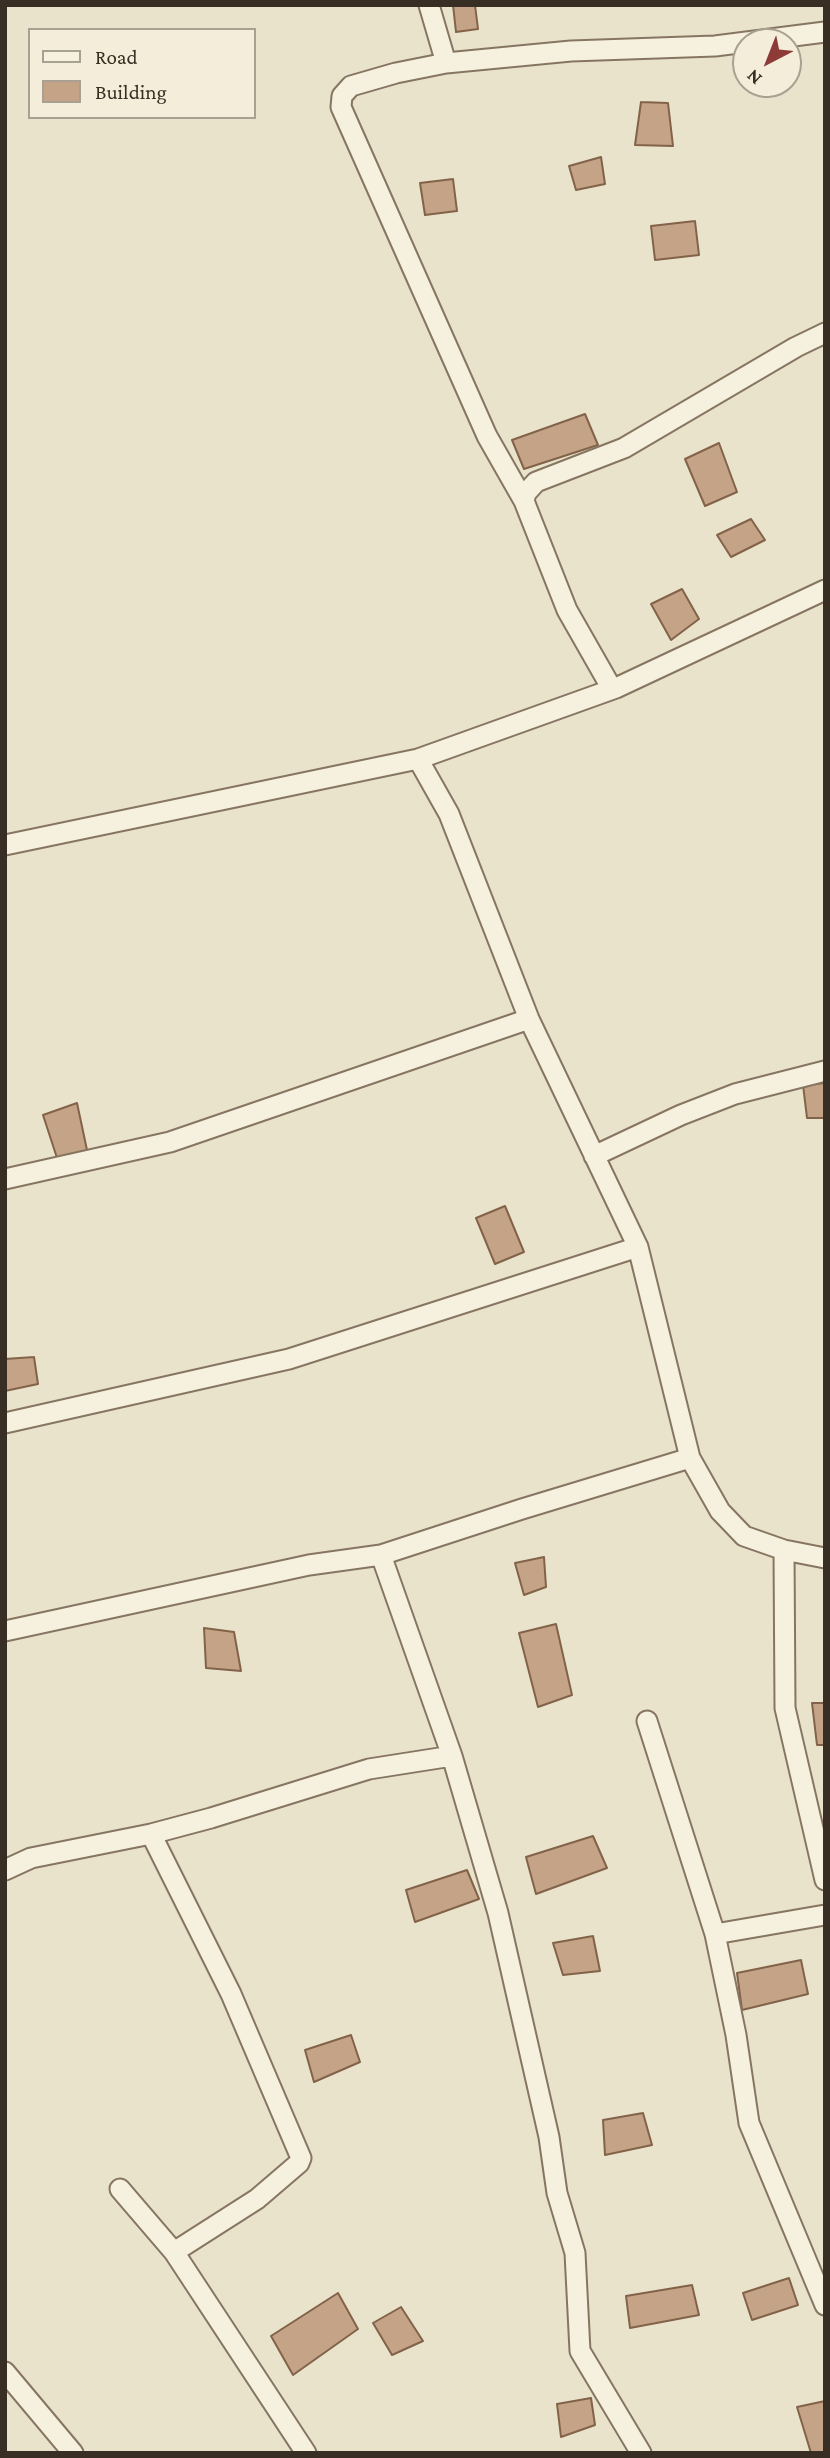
<!DOCTYPE html>
<html>
<head>
<meta charset="utf-8">
<style>
  body { margin:0 }
  #map { position:relative; width:830px; height:2458px; overflow:hidden; background:#eae3cb; font-family:"Crimson Pro",serif }
  canvas { display:block }
  .frame { position:absolute; inset:0; border:7px solid #382e23; pointer-events:none }
  .legend { position:absolute; left:28px; top:28px; width:228px; height:91px; box-sizing:border-box; background:#f3edda; border:2px solid #a8a191; margin:0; padding:9px 12px; list-style:none; font-size:21px; color:#382e23 }
  .legend li { display:flex; align-items:center; gap:14px; height:35px }
  .legend b { width:35px; border:2px solid #a8a191 }
  .north { position:absolute; left:732px; top:28px; width:70px; height:70px; box-sizing:border-box; background:#f3edda; border:2px solid #a8a191; border-radius:50%; rotate:222deg; font-size:19px; font-weight:700; line-height:28px; text-align:center; color:#382e23 }
  .north::after { content:''; display:block; margin:auto; width:24px; height:32px; background:#8e3b38; clip-path:polygon(50% 0,100% 100%,50% 72%,0 100%) }
</style>
</head>
<body>
<div id="map">
<canvas width="830" height="2458"></canvas>
<div class="frame"></div>
<ul class="legend">
<li><b style="height:9px;background:#f6f0de"></b>Road</li>
<li><b style="height:19px;background:#c4a386"></b>Building</li>
</ul>
<div class="north">N</div>
</div>
<script>
const c = document.querySelector('canvas').getContext('2d');
c.lineJoin = 'round';
function fill(path, color) {
  c.fillStyle = color;
  c.fill(path, 'evenodd');
}
function toPath(rows) {
  const path = new Path2D();
  for (const r of rows) {
    path.moveTo(r[0], r[1]);
    for (let i = 2; i < r.length; i += 2) path.lineTo(r[i], r[i + 1]);
  }
  return path;
}
function stroke(path, color, width, dash) {
  c.strokeStyle = color;
  c.lineWidth = width;
  c.lineCap = dash ? 'butt' : 'round';
  c.setLineDash(dash || []);
  c.stroke(path);
}
const building = toPath([
  [453,5,475,5,478,29,456,32,453,5],
  [641,102,668,103,673,146,635,145,641,102],
  [601,157,605,184,576,190,569,166,601,157],
  [453,179,457,211,425,215,420,183,453,179],
  [695,221,699,255,655,260,651,226,695,221],
  [585,414,598,445,524,469,512,440,585,414],
  [719,443,737,492,705,506,685,459,719,443],
  [751,519,765,540,731,557,717,535,751,519],
  [682,589,699,619,671,640,651,604,682,589],
  [825,1083,825,1118,807,1118,803,1085,825,1083],
  [77,1103,87,1150,58,1161,43,1115,77,1103],
  [505,1206,524,1252,495,1264,476,1218,505,1206],
  [34,1357,38,1384,5,1391,5,1359,34,1357],
  [544,1557,546,1587,524,1595,515,1563,544,1557],
  [556,1624,572,1695,538,1707,519,1633,556,1624],
  [204,1628,234,1632,241,1671,206,1668,204,1628],
  [812,1703,825,1703,825,1745,817,1745,812,1703],
  [593,1836,607,1868,536,1894,526,1857,593,1836],
  [467,1870,479,1899,415,1922,406,1890,467,1870],
  [593,1936,600,1971,563,1975,553,1943,593,1936],
  [801,1960,808,1994,742,2010,737,1973,801,1960],
  [351,2035,360,2062,314,2082,305,2050,351,2035],
  [643,2113,652,2145,605,2155,603,2120,643,2113],
  [789,2278,798,2305,752,2320,743,2293,789,2278],
  [692,2285,699,2315,630,2328,626,2296,692,2285],
  [338,2293,358,2329,293,2375,271,2336,338,2293],
  [401,2307,423,2341,392,2355,373,2323,401,2307],
  [591,2398,595,2425,561,2437,557,2404,591,2398],
  [825,2401,825,2453,811,2453,797,2407,825,2401]
]);
const minor = toPath([
  [429,5,446,63],
  [524,501,487,436,341,107,342,96,351,86,396,73,446,63,571,51,715,46,825,32],
  [612,689,567,610,524,501,526,493,536,482,624,448,796,347,825,333],
  [418,759,449,814,529,1019,638,1247,690,1458,720,1511,744,1536,784,1550,825,1558],
  [5,845,418,759,616,688,825,590],
  [594,1156,681,1115,735,1094,825,1071],
  [5,1179,170,1142,529,1019],
  [5,1423,289,1359,638,1247],
  [784,1550,785,1708,825,1880],
  [381,1555,452,1756,498,1913,549,2137,557,2193,575,2253,580,2351,641,2453],
  [5,1631,309,1565,381,1555,522,1509,690,1458],
  [647,1721,715,1934],
  [151,1834,231,1994,301,2158,299,2163,257,2199,174,2252,306,2453],
  [5,1870,31,1858,151,1834,211,1818,369,1769,452,1756],
  [825,1915,715,1934,736,2035,749,2123,825,2305],
  [120,2189,174,2252],
  [5,2372,73,2453]
]);
fill(building, '#c4a386');
stroke(building, '#82634a', 2);
stroke(minor, '#867661', 23);
stroke(minor, '#f6f0de', 19);
</script>
</body>
</html>
